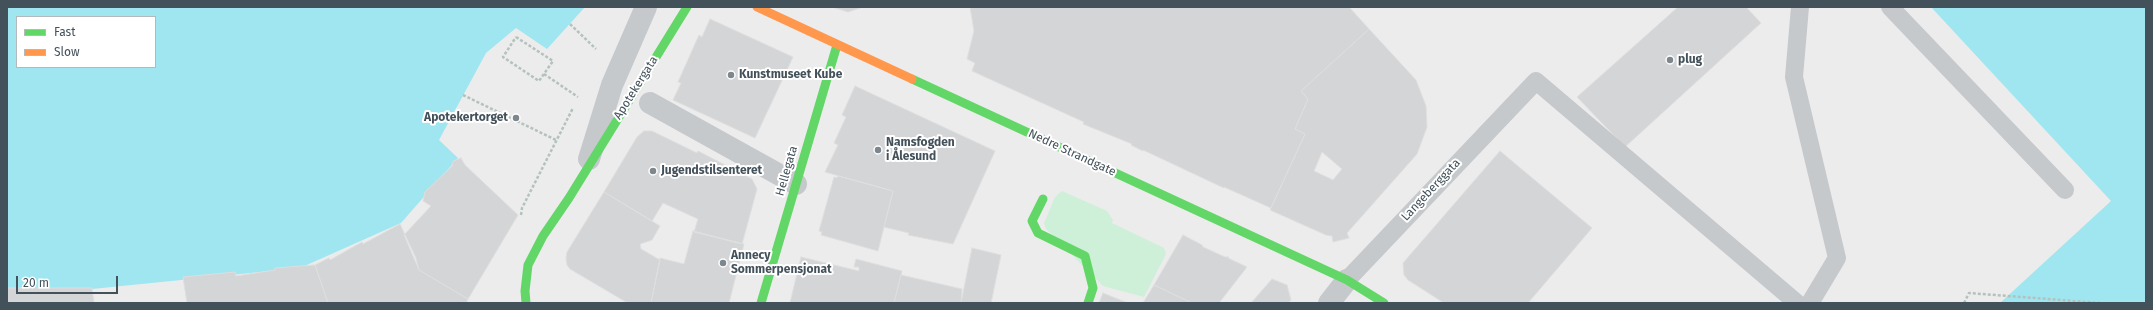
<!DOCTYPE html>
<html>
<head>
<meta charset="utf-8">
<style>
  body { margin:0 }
  #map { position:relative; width:2153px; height:310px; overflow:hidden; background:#edecec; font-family:"Fira Sans",sans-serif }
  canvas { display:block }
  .frame { position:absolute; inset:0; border:8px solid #43515a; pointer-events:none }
  .legend { position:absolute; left:16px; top:16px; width:140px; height:52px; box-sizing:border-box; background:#fff; border:1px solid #b4b9bd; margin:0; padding:5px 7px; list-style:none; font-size:12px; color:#43515a }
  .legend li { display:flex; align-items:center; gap:8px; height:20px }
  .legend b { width:20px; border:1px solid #b4b9bd }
  .scale { position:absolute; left:16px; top:276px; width:102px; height:18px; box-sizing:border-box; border:2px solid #43515a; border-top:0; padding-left:5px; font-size:12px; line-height:14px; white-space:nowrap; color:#43515a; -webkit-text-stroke:3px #fff; paint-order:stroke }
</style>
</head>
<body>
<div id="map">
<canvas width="2153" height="310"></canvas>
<div class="frame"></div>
<ul class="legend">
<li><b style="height:5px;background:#63d668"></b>Fast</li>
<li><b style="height:5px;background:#ff974d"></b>Slow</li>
</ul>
<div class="scale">20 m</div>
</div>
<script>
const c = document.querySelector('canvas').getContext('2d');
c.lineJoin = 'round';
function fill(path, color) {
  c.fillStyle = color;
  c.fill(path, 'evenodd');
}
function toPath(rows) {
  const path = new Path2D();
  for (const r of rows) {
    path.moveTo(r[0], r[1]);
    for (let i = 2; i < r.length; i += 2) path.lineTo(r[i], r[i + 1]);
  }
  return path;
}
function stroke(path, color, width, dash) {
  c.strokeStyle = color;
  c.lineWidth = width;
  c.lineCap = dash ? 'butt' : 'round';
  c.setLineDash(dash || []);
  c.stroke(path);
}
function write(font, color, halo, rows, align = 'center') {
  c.font = font + ' "Fira Sans",sans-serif';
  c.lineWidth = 4;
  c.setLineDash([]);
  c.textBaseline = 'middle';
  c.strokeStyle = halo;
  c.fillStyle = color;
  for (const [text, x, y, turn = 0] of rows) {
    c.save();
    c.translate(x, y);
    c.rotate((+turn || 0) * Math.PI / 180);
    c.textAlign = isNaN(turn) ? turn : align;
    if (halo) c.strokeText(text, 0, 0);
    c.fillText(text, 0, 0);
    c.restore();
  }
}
const green = toPath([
  [1062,191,1107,211,1113,220,1112,223,1164,248,1166,254,1144,297,1103,286,1046,229,1044,223,1055,197]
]);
const water = toPath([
  [7,7,585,7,547,49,516,28,486,53,439,140,458,158,401,223,300,268,92,289,7,288],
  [17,17,155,17,155,67,17,67],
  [1931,7,2146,7,2146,303,2000,303,2111,201]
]);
const building = toPath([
  [832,7,863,7,848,12,832,7],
  [970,7,1349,7,1369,29,1301,91,1308,99,1295,129,1305,134,1271,208,1224,187,1224,188,1143,150,1143,151,1131,145,1132,144,1083,124,1084,122,972,71,975,63,967,59,974,31,970,7],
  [1678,7,1746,7,1761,23,1625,147,1577,97,1678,7],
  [710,19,793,57,755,138,673,100,681,83,678,82,699,35,702,37,710,19],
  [1369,29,1416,80,1426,106,1427,127,1417,154,1347,233,1349,238,1333,242,1332,236,1326,235,1270,210,1305,134,1295,129,1308,99,1301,91,1369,29],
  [1322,152,1342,169,1333,180,1314,171,1322,152],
  [855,86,995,151,953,244,908,235,909,233,884,227,893,191,825,172,838,145,834,143,846,117,842,115,855,86],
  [644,131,652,131,697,153,698,151,752,179,757,189,742,244,694,232,698,219,663,203,652,221,604,192,637,137,644,131],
  [1500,151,1592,228,1528,303,1444,303,1408,280,1404,275,1403,263,1500,151],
  [461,158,465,165,518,215,468,299,419,270,404,235,431,206,423,201,425,192,452,166,453,161,461,158],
  [838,176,893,191,878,251,821,235,822,232,819,231,834,177,837,178,838,176],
  [604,192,660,226,652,240,640,244,641,249,660,260,651,303,626,302,570,269,567,265,566,258,567,252,604,192],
  [400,224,416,258,419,270,468,299,466,303,328,303,315,265,329,258,330,260,362,242,363,244,400,224],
  [693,231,744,244,729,303,651,303,660,258,684,264,693,231],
  [1183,235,1202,245,1203,247,1225,257,1229,257,1228,258,1247,267,1219,303,1192,303,1154,285,1183,235],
  [972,248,1001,255,991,303,961,303,972,248],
  [801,257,859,271,859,267,854,267,856,259,902,271,894,303,790,303,801,257],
  [315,265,328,303,187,303,183,277,235,272,236,276,275,270,275,268,315,265],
  [901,275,962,289,961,303,894,303,901,275],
  [1272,279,1287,285,1291,300,1288,303,1251,303,1272,279],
  [1154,285,1192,303,1143,303,1154,285],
  [7,288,92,288,94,303,7,303,7,288],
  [1103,293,1128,303,1099,303,1103,293]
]);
const path = toPath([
  [570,24,596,49],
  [516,37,553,61,539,81,503,57,516,37],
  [544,74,578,97],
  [463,95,556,140],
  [521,215,522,208,573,108],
  [1964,303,1969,293,2100,303]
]);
const lane = toPath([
  [1800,7,1794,77,1837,258,1810,303],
  [1890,7,2065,190],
  [1347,280,1536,81,1797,303]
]);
const street = toPath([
  [650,103,796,184],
  [589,159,612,85,646,7],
  [1329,303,1347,280]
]);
const fast = toPath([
  [912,79,1347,280,1384,303],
  [1043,199,1032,221,1038,233,1085,256,1093,288,1088,303],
  [526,303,525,291,528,265,543,236,569,198,687,7],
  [761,303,837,45]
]);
const slow = toPath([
  [757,7,912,79]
]);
const markers = [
  [1670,60,4,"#7e878d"],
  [731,75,4,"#7e878d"],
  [516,118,4,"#7e878d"],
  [878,150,4,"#7e878d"],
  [653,171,4,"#7e878d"],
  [723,263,4,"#7e878d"]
];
const poiNames = [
  ["plug",1678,60],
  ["Kunstmuseet Kube",739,75],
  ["Apotekertorget",508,118,"right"],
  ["Namsfogden",886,143],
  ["i Ålesund",886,157],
  ["Jugendstilsenteret",661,171],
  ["Annecy",731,256],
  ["Sommerpensjonat",731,270]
];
const streetNames = [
  ["Apotekergata",636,88,-58],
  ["Nedre Strandgate",1072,153,25],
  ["Hellegata",787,171,-74],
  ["Langeberggata",1431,190,-47]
];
fill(green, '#ceefd8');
fill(water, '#9fe6f0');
fill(building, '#d4d5d7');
stroke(building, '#dededf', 1);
stroke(path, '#b3c2bc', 2.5, [3, 2]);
stroke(lane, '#c5c9cc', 18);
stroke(street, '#c5c9cc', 22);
stroke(fast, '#63d668', 9);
stroke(slow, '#ff974d', 9);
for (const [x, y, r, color] of markers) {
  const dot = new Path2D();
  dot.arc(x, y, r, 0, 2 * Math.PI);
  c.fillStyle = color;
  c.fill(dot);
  stroke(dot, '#fff', 1.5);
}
write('bold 12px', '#43515a', '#fff', poiNames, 'left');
write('12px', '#43515a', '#fff', streetNames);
</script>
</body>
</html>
